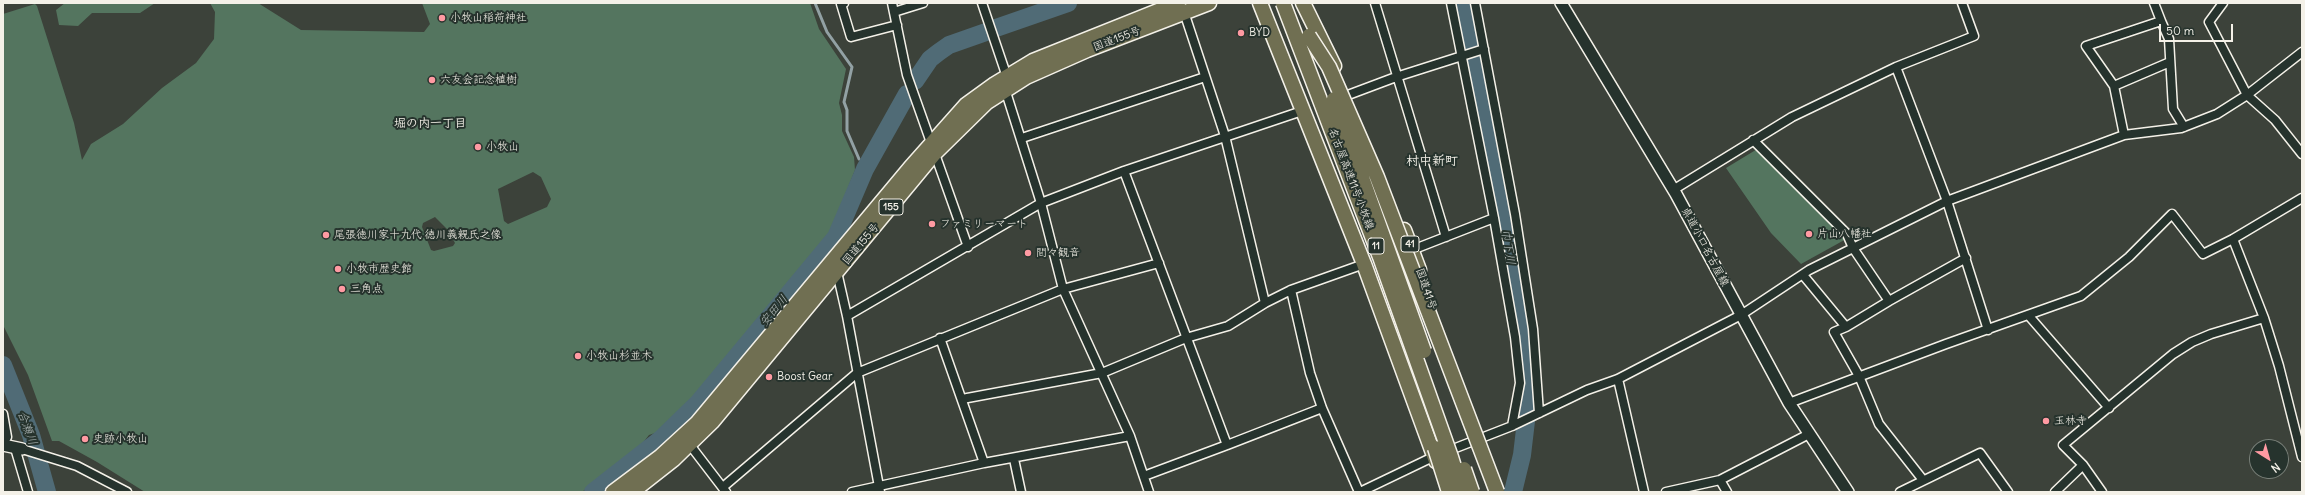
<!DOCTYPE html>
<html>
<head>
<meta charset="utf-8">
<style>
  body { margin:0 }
  #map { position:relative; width:2305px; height:495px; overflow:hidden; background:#3c423a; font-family:Delius,sans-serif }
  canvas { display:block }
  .frame { position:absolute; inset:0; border:4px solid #f4f1e8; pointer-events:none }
  .north { position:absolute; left:2249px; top:439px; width:40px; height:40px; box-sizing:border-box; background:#26332d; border:1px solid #787f78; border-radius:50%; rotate:143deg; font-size:11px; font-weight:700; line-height:16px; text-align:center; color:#f4f1e8 }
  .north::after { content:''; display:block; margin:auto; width:14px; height:18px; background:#ff9aa2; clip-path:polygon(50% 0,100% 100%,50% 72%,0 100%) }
  .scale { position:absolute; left:2159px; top:24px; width:74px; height:18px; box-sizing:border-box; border:2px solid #f4f1e8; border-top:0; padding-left:5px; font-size:12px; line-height:14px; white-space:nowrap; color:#f4f1e8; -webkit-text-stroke:3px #26332d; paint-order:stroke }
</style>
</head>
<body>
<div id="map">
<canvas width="2305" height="495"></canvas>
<div class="frame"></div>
<div class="north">N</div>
<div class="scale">50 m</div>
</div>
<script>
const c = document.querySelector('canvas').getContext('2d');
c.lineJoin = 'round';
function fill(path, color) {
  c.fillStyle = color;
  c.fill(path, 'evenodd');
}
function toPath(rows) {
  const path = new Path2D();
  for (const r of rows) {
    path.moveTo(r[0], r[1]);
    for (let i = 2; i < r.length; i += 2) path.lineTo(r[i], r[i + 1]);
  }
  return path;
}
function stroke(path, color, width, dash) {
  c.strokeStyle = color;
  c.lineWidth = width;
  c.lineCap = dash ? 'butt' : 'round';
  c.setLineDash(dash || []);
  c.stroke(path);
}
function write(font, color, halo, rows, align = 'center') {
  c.font = font + ' Delius,"Klee One",sans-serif';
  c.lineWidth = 4;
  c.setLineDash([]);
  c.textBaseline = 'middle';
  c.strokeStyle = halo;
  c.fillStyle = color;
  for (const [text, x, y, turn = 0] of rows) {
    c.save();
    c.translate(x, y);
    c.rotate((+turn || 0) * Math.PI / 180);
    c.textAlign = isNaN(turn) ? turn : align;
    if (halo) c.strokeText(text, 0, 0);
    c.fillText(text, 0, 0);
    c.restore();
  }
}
const green = toPath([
  [65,3,155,3,140,13,92,13,78,26,59,25,56,10],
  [210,3,258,3,301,30,424,32,430,24,422,3,810,3,819,29,846,69,839,103,842,115,842,131,854,157,855,170,829,235,723,364,677,416,658,432,649,435,638,449,582,492,145,492,97,462,59,441,52,441,28,375,3,325,3,14,35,4,37,6,74,123,82,160,91,144,123,124,162,88,196,63,214,39,215,12],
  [533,172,541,177,551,199,547,207,508,224,504,221,498,189],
  [435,217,448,230,455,243,453,246,434,251,431,250,422,227,423,223],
  [1759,148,1848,238,1801,264,1771,233,1726,168]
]);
const stream = toPath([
  [815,3,827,32,852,67,844,102,847,110,847,131,859,159]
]);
const river = toPath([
  [1463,3,1501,199,1524,351,1526,421,1522,455,1513,492],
  [996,28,1068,3],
  [915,81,930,59,939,52,949,45,986,32],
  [3,365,31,435,47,492],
  [593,492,662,438,698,403,836,237,865,169,907,94]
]);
const street = toPath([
  [844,3,841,4,851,37,897,25],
  [892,3,907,75,968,247],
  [982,3,1008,80],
  [1375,3,1446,237],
  [1451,3,1494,218,1515,337,1520,383,1512,426],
  [1475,3,1515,214,1533,329,1539,413],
  [2154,3,2161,21],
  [2223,3,2209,22,2247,95,2275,120,2302,154],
  [1183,9,1225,136,1265,303,1291,290,1364,264],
  [894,12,923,3],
  [1896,67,1947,201,1988,330],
  [2114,86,2170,62],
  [1005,89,1041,203,1063,289,1130,436,1149,492],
  [1348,95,1396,77,1484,49],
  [2124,135,2114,86,2086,46,2161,21,2169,39,2173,109,2184,127],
  [1022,138,1205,77],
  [1753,140,1847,234,1853,248,1889,301,1846,327],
  [1124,171,1227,445,1144,476],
  [1673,190,1792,117,1896,67,1974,36,1962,3],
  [2233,239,2264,318,2279,366,2302,457],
  [1412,250,1494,218],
  [837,272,847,316,880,492],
  [1803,275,1846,327,1834,332,1859,376,1879,424,1923,480],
  [1291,290,1310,373,1322,408,1359,492],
  [1889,301,1966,258],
  [847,316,1041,203,1124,171,1302,111],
  [2029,316,2109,408],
  [940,338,984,463],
  [1618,379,1644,492],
  [962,399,1102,373,1186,338,1228,326,1265,303],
  [1789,403,1946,344,2081,296,2129,257,2172,214,2203,254,2233,239,2302,198],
  [3,414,7,437,3,444],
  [690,445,726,492],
  [1227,445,1322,408],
  [15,448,28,492],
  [22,449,77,466,127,492],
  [1014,459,1021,492],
  [1720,480,1727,492],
  [723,487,857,373,1063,289,1159,263],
  [852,492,984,463,1130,436],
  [1360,492,1435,456,1512,426,1587,390,1618,379,1741,315,1809,270,1947,201,2124,135,2181,128,2217,114,2247,95,2302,52],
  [1666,492,1720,480,1809,434],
  [1900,492,1980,453,2008,492],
  [2055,492,2083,465],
  [2102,492,2083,465,2063,445,2173,354,2192,342,2211,334,2264,318]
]);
const secondary = toPath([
  [1561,3,1676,194,1789,403,1848,492],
  [3,445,22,449]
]);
const highway = toPath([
  [1260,3,1364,264,1436,461],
  [1303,3,1334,66],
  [1404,230,1419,270],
  [613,492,661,456,697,423,910,168,966,105,995,84,1033,61,1178,3],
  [632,492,674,459,712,422,934,154,987,102,1026,77,1087,50,1209,3]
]);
const highwayBridge = toPath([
  [1283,3,1380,257,1451,457,1462,492],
  [1309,36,1329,67,1377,177,1497,492],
  [1334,99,1424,351],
  [1435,448,1449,492],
  [1464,469,1472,492]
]);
const markers = [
  [442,18,4,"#ff9aa2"],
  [1241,33,4,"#ff9aa2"],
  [432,80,4,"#ff9aa2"],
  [478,147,4,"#ff9aa2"],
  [932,224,4,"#ff9aa2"],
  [1809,234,4,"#ff9aa2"],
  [326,235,4,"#ff9aa2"],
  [1028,253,4,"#ff9aa2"],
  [338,269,4,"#ff9aa2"],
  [342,289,4,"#ff9aa2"],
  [578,356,4,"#ff9aa2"],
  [769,377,4,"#ff9aa2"],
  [2046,421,4,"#ff9aa2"],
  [85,439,4,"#ff9aa2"]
];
const shields = [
  [891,207,24],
  [1410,244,18],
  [1376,246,16]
];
const shieldNames = [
  ["155",891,207],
  ["41",1410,244],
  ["11",1376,246]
];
const poiNames = [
  ["小牧山稲荷神社",450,18],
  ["BYD",1249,33],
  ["六友会記念植樹",440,80],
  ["小牧山",486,147],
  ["ファミリーマート",940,224],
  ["片山八幡社",1817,234],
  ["尾張徳川家十九代 徳川義親氏之像",334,235],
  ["間々観音",1036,253],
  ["小牧市歴史館",346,269],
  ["三角点",350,289],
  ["小牧山杉並木",586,356],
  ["Boost Gear",777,377],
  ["玉林寺",2054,421],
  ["史跡小牧山",93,439]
];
const streetNames = [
  ["国道155号",1117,39,-21],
  ["名古屋高速11号小牧線",1351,179,69],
  ["国道155号",861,244,-50],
  ["県道小口名古屋線",1705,247,62],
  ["国道41号",1426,289,71]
];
const neighbourhoodNames = [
  ["堀の内一丁目",430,124]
];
const waterNames = [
  ["巾下川",1508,247,81],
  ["安田川",774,311,-50],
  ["合瀬川",27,428,70]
];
const quarterNames = [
  ["村中新町",1432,161]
];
fill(green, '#54755f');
stroke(stream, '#92a1a4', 3);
stroke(river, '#506b76', 18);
stroke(street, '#f4f1e8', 11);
stroke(secondary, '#f4f1e8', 14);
stroke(highway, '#f4f1e8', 17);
stroke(street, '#26332d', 8);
stroke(secondary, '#26332d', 11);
stroke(highway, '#706f52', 14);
stroke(highwayBridge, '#f4f1e8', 17, []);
stroke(highwayBridge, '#706f52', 14);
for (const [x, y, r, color] of markers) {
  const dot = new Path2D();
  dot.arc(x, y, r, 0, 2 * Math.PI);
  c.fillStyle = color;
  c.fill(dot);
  stroke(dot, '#26332d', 1.5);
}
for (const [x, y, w] of shields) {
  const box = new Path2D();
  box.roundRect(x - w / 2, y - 8, w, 16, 3);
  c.fillStyle = '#26332d';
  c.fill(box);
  stroke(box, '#f4f1e8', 1);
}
write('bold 10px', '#f4f1e8', null, shieldNames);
write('11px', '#f4f1e8', '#26332d', poiNames, 'left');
write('11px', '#f4f1e8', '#26332d', streetNames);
write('bold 12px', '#f4f1e8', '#26332d', neighbourhoodNames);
write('italic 12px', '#b2bbba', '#26332d', waterNames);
write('bold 13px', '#f4f1e8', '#26332d', quarterNames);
</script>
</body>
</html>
